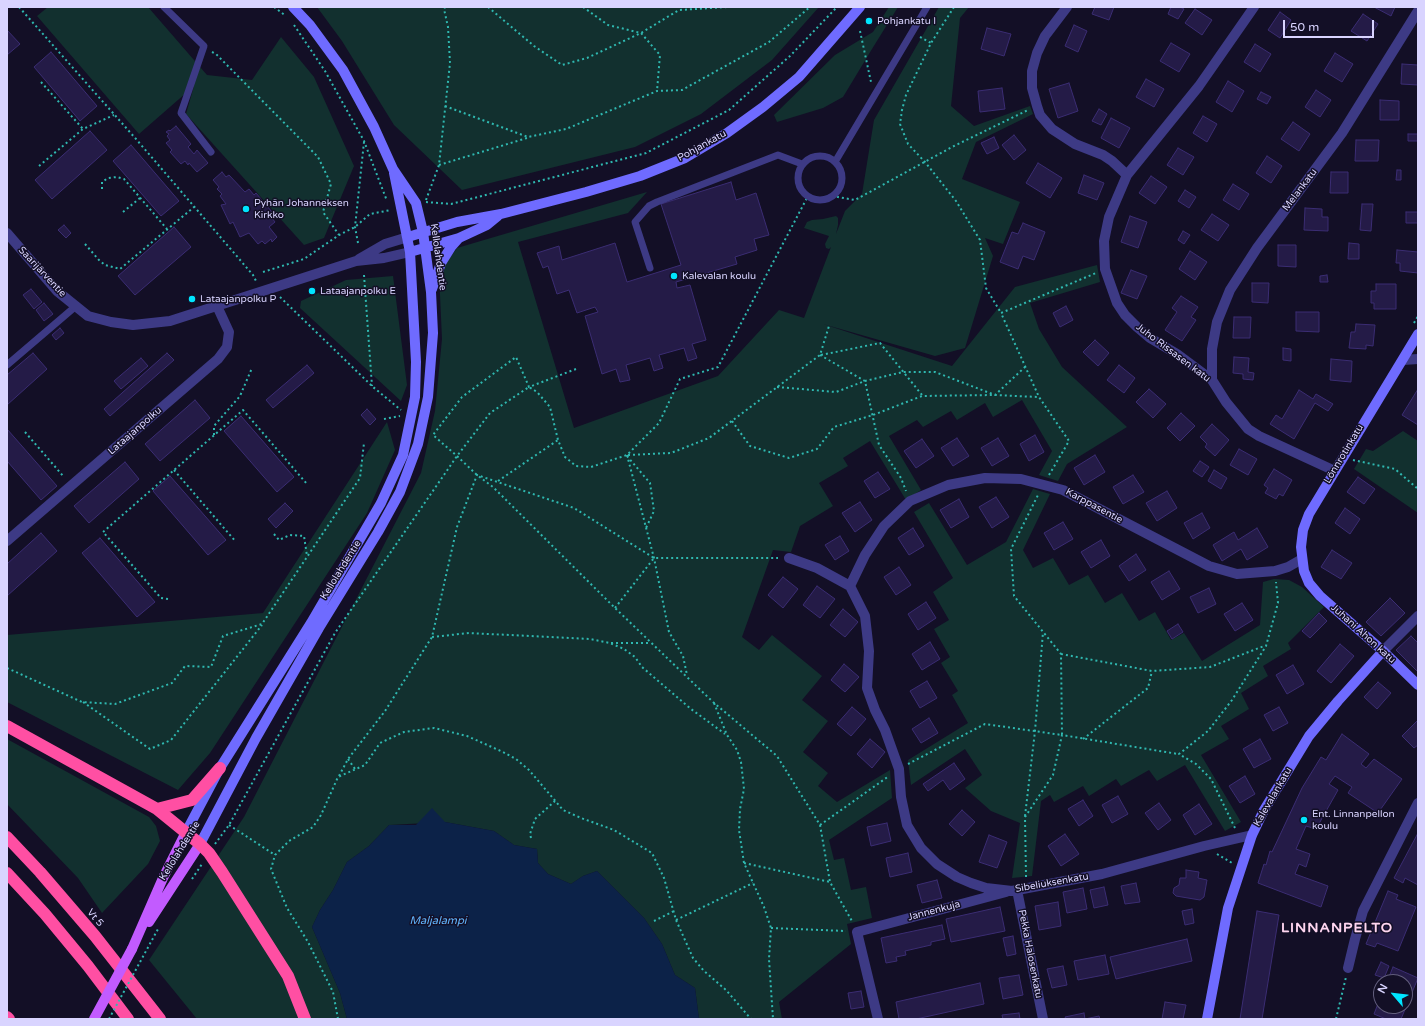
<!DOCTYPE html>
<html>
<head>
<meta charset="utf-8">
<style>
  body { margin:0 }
  #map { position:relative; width:1425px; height:1026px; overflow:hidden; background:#130f26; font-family:"Varela Round",sans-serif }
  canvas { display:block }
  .frame { position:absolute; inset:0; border:8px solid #d9d4ff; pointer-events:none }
  .north { position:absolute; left:1373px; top:974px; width:40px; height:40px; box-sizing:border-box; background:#130f26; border:1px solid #625e7d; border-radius:50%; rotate:298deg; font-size:11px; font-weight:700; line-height:16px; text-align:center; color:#d9d4ff }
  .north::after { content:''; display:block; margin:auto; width:14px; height:18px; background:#00e5ff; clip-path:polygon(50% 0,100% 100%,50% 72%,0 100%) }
  .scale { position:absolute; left:1283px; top:20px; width:91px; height:18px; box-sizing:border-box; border:2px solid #d9d4ff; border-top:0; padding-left:5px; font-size:12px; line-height:14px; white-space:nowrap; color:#d9d4ff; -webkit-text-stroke:3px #130f26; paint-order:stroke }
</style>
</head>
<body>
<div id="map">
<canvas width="1425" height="1026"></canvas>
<div class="frame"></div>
<div class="north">N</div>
<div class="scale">50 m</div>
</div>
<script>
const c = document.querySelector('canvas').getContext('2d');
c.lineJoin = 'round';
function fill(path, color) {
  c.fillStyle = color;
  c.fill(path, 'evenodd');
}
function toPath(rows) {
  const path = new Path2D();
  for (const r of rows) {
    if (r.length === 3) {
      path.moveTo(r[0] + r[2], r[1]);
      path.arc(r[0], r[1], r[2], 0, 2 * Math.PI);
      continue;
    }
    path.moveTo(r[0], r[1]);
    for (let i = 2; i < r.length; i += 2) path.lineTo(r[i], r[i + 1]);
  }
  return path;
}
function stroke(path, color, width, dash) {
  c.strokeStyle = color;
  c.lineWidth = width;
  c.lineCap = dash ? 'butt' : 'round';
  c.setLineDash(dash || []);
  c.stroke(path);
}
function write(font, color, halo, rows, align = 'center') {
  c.font = font + ' "Varela Round",sans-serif';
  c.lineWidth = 3;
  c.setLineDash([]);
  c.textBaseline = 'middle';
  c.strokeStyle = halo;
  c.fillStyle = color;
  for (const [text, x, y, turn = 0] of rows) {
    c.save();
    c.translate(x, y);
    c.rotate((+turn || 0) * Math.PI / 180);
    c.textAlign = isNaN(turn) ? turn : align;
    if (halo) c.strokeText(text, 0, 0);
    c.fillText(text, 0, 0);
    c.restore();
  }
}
const green = toPath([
  [48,7,148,7,207,75,252,80,281,37,314,77,354,166,324,238,304,245,186,114,194,86,139,134,37,16],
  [317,7,819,7,772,60,701,114,635,147,462,190,394,125,342,41],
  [889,7,898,7,872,49,843,97,823,108,777,122,774,115,835,55,873,32],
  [939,7,969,7,960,18,951,106,974,126,1030,106,1033,114,976,142,962,179,1020,202,1003,244,985,238,993,256,965,348,935,356,823,324,952,366,1015,287,1097,265,1100,282,1030,303,1039,329,1062,367,1127,427,1067,464,1058,481,1039,475,1052,451,1022,400,993,417,985,403,957,420,951,411,923,427,917,420,889,436,921,490,906,500,870,441,843,458,848,466,819,483,833,506,800,526,791,552,773,550,742,637,759,650,772,635,822,676,802,700,828,721,803,752,828,773,818,786,837,802,890,770,892,798,829,840,834,860,844,858,851,890,866,887,872,918,847,924,851,944,779,1002,782,1019,699,1019,695,988,675,975,662,944,644,918,597,871,583,876,571,884,548,874,538,863,537,849,514,845,494,831,445,822,389,825,369,846,347,862,333,890,320,910,312,927,340,993,347,1019,197,1019,149,960,244,817,421,473,435,411,442,339,439,273,457,248,647,192,628,213,518,242,574,428,718,376,779,310,804,318,831,247,829,249,826,248,825,244,829,236,804,228,807,222,812,220,823,219,836,216,838,218,838,225,836,234,845,211,862,194,874,120],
  [393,276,407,385,401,401,300,308,301,301,346,280],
  [387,422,395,450,367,513,210,753,178,790,7,702,7,635,263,613],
  [1403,431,1418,441,1418,513,1354,469,1366,449,1373,451],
  [1033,489,1050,494,1023,550,1033,568,1053,558,1069,585,1088,575,1105,603,1122,593,1139,621,1155,612,1171,640,1184,633,1202,661,1260,625,1263,582,1274,579,1289,580,1302,587,1324,607,1288,643,1291,649,1263,666,1268,676,1241,693,1249,709,1221,726,1229,739,1201,755,1241,822,1225,831,1185,765,1157,781,1149,770,1121,786,1116,779,1089,796,1083,786,1054,802,1050,795,1041,801,1032,876,1012,878,1020,823,991,811,965,788,982,775,965,749,911,785,908,760,968,723,952,695,958,691,941,663,950,657,934,629,949,620,933,592,953,578,914,512,929,503,967,565,1006,542],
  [7,739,149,817,156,826,160,841,148,864,102,913,78,878,7,804]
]);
const water = toPath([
  [432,808,445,822,494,831,514,845,537,849,538,863,548,874,571,884,583,876,597,871,644,918,662,944,675,975,695,988,699,1019,347,1019,340,993,312,927,320,910,333,890,347,862,369,846,389,825,416,825]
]);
const building = toPath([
  [1095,7,1114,7,1109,20,1092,14,1095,7],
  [1171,7,1180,7,1184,9,1178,19,1168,14,1171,7],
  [1374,7,1395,7,1391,16,1374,7],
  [1195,9,1212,20,1202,35,1185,23,1195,9],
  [1280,12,1291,20,1280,38,1268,30,1280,12],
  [1363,14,1378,24,1367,41,1351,31,1363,14],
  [1074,25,1087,31,1078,52,1065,46,1074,25],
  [987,28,1011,34,1004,56,981,49,987,28],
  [7,30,20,44,7,55,7,30],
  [1171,43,1190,54,1179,72,1160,61,1171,43],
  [1255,44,1271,54,1260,72,1244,62,1255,44],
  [51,52,97,106,80,121,34,67,51,52],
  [1335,53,1353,64,1342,82,1324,71,1335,53],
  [1402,64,1418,65,1418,85,1401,84,1402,64],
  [1146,79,1164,89,1154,107,1136,97,1146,79],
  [1228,81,1244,91,1232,112,1216,102,1228,81],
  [1069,83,1078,111,1058,118,1049,89,1069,83],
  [1002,88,1005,109,980,112,978,91,1002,88],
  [1316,90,1331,100,1320,117,1305,107,1316,90],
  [1261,92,1271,97,1267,104,1257,99,1261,92],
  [1380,100,1399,101,1399,120,1380,120,1380,100],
  [1099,109,1107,114,1101,125,1092,121,1099,109],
  [1203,116,1217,124,1207,142,1193,133,1203,116],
  [1111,118,1130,128,1119,148,1101,138,1111,118],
  [1293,122,1310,134,1299,151,1281,139,1293,122],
  [176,126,191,144,188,147,194,154,197,150,208,163,197,172,189,163,188,165,185,161,181,164,170,152,172,150,166,143,170,140,167,136,169,134,166,132,169,130,170,131,176,126],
  [90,131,107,150,52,199,35,180,90,131],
  [1408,134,1418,134,1418,141,1408,141,1408,134],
  [1014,135,1026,150,1014,160,1002,145,1014,135],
  [994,137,999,148,987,154,981,143,994,137],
  [1356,140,1379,140,1378,161,1355,161,1356,140],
  [131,145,179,201,161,216,113,161,131,145],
  [1178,148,1194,157,1183,175,1167,165,1178,148],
  [1267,156,1282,166,1271,183,1256,173,1267,156],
  [1038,163,1062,178,1050,198,1026,183,1038,163],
  [1397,170,1401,170,1401,180,1396,180,1397,170],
  [222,172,226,177,229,175,245,192,249,189,254,195,256,193,272,212,269,214,275,222,269,227,277,237,272,242,271,239,265,244,262,241,258,244,249,233,240,237,233,222,230,224,221,205,226,204,220,196,222,194,217,189,219,187,213,180,222,172],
  [1331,172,1348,172,1348,193,1330,193,1331,172],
  [1084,175,1104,183,1097,200,1078,193,1084,175],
  [1151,176,1167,187,1155,204,1139,193,1151,176],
  [731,182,736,200,756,193,769,235,754,239,757,250,735,257,737,264,676,282,677,288,690,285,706,340,692,344,697,358,688,361,684,348,659,355,663,368,654,371,650,358,626,365,630,380,620,382,616,369,602,374,585,316,598,312,595,307,577,313,569,290,557,294,548,266,543,268,537,253,559,246,562,260,615,243,627,282,681,265,661,204,731,182],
  [1233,184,1249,194,1239,210,1223,200,1233,184],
  [1185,190,1196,197,1189,208,1178,201,1185,190],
  [1362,204,1373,204,1371,231,1360,230,1362,204],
  [1305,208,1322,209,1322,217,1328,217,1328,231,1304,230,1305,208],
  [1406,212,1418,212,1418,223,1406,223,1406,212],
  [1212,214,1229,225,1218,241,1201,230,1212,214],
  [1130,216,1147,222,1138,248,1121,242,1130,216],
  [1023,223,1045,232,1034,260,1023,256,1018,269,1000,262,1012,232,1018,234,1023,223],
  [64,225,71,233,66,238,58,230,64,225],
  [174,227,191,247,135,295,118,276,174,227],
  [1183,231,1190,235,1184,244,1178,240,1183,231],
  [1349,243,1359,244,1359,259,1348,259,1349,243],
  [1278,245,1296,245,1296,267,1278,266,1278,245],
  [1397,250,1418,252,1418,273,1400,271,1400,263,1396,263,1397,250],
  [1190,251,1207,262,1195,280,1179,269,1190,251],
  [1131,270,1147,276,1137,299,1121,293,1131,270],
  [1327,275,1328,282,1320,282,1320,276,1327,275],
  [1252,283,1269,283,1268,303,1252,302,1252,283],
  [1376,284,1396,284,1396,309,1374,309,1374,303,1371,303,1371,291,1376,291,1376,284],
  [31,289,42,302,34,309,23,295,31,289],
  [1181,296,1198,307,1191,317,1196,320,1182,341,1165,330,1177,312,1172,308,1181,296],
  [44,303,53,314,44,321,36,310,44,303],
  [1066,306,1073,320,1060,327,1053,313,1066,306],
  [1296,312,1319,312,1319,332,1296,331,1296,312],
  [1234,317,1251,317,1250,338,1233,338,1234,317],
  [1356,324,1375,325,1373,346,1366,345,1366,349,1349,348,1351,332,1355,332,1356,324],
  [60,328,64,333,56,340,52,335,60,328],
  [1095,340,1109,353,1098,366,1083,352,1095,340],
  [1283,348,1291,349,1291,361,1283,360,1283,348],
  [33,353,47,369,7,405,7,375,33,353],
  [167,353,174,360,110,416,104,409,167,353],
  [1234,357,1249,358,1248,372,1254,373,1253,380,1243,379,1243,374,1233,373,1234,357],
  [141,358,148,366,121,389,114,381,141,358],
  [1331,359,1352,361,1351,382,1330,380,1331,359],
  [307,365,314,373,273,408,266,400,307,365],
  [1119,365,1135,378,1124,393,1107,380,1119,365],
  [1149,389,1166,404,1153,418,1136,402,1149,389],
  [1418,389,1418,425,1402,415,1418,389],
  [1299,390,1313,399,1316,394,1333,404,1328,411,1315,403,1294,439,1270,424,1276,415,1282,419,1299,390],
  [195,400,210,418,160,461,145,444,195,400],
  [367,409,376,419,370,425,361,415,367,409],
  [1181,413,1195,426,1180,441,1167,428,1181,413],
  [241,416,294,477,277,492,224,431,241,416],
  [1212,424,1229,440,1215,456,1205,447,1207,444,1200,437,1212,424],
  [7,429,57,486,41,500,7,461,7,429],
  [1035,435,1044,452,1029,461,1020,444,1035,435],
  [957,438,969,456,953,466,941,448,957,438],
  [998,438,1009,456,992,466,981,448,998,438],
  [922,439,934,456,916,468,904,451,922,439],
  [1239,449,1257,459,1248,475,1230,465,1239,449],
  [1095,455,1105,472,1084,485,1074,468,1095,455],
  [1200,461,1209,467,1202,477,1193,471,1200,461],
  [125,462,139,479,89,523,74,506,125,462],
  [1274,469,1292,480,1283,496,1279,494,1276,499,1265,493,1268,488,1264,485,1274,469],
  [1214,470,1227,478,1221,489,1208,481,1214,470],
  [878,472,890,489,875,498,864,481,878,472],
  [1133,475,1144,492,1123,504,1113,487,1133,475],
  [170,476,226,540,208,555,153,491,170,476],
  [1358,477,1375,489,1364,504,1347,492,1358,477],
  [1167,491,1177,508,1157,521,1146,503,1167,491],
  [996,497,1009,517,992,528,979,507,996,497],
  [959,499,969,517,951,528,940,510,959,499],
  [860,502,872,520,855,532,842,513,860,502],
  [285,503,293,511,276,528,268,519,285,503],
  [1345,508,1360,519,1350,534,1335,523,1345,508],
  [1202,513,1210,528,1193,539,1184,523,1202,513],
  [1063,522,1073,539,1054,550,1044,533,1063,522],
  [913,528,924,546,909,555,898,538,913,528],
  [1257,528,1268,547,1247,560,1241,549,1222,561,1213,545,1234,532,1238,540,1257,528],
  [41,533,57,551,7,596,7,564,41,533],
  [840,536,849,551,835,560,825,545,840,536],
  [100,538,155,602,137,617,82,553,100,538],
  [1101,540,1110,556,1091,568,1081,552,1101,540],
  [1332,550,1352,563,1341,579,1321,567,1332,550],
  [1136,554,1146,570,1129,581,1119,566,1136,554],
  [899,567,911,585,896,595,884,577,899,567],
  [1169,571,1180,589,1162,600,1151,582,1169,571],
  [783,577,798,589,783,608,768,595,783,577],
  [817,586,835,599,820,618,803,605,817,586],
  [1209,588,1216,604,1198,613,1190,597,1209,588],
  [1390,598,1405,613,1381,636,1366,622,1390,598],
  [926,602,936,618,918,630,908,614,926,602],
  [1242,603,1253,620,1235,631,1224,614,1242,603],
  [843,609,858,622,845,637,830,625,843,609],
  [1319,613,1327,621,1310,638,1302,631,1319,613],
  [1178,624,1183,632,1172,639,1167,631,1178,624],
  [1411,636,1418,643,1418,672,1396,650,1411,636],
  [930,642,940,659,922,670,912,654,930,642],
  [1340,644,1354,656,1331,683,1317,671,1340,644],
  [844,664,859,677,845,692,831,680,844,664],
  [1293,665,1304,684,1287,694,1276,675,1293,665],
  [927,681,937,698,920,708,910,691,927,681],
  [1378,682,1391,693,1377,709,1364,697,1378,682],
  [852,707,866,719,851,736,837,724,852,707],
  [1279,707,1288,723,1273,731,1264,715,1279,707],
  [929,718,938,733,921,743,912,729,929,718],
  [1418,720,1418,745,1414,748,1402,736,1418,720],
  [1342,734,1369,754,1361,764,1366,768,1374,759,1402,779,1378,813,1348,793,1352,787,1335,776,1329,784,1338,790,1316,829,1306,826,1296,849,1310,854,1306,867,1299,864,1295,874,1328,886,1321,907,1258,883,1264,864,1266,865,1270,851,1272,852,1302,788,1321,757,1326,760,1342,734],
  [870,739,885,752,872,768,857,754,870,739],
  [1260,739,1271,759,1254,768,1243,749,1260,739],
  [954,763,965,779,950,790,943,780,928,791,923,784,954,763],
  [1245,776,1255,794,1240,803,1229,786,1245,776],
  [1118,796,1128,814,1112,823,1102,805,1118,796],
  [1083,800,1093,816,1079,826,1068,809,1083,800],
  [1159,803,1171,820,1158,830,1145,813,1159,803],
  [1199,804,1212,824,1195,835,1183,815,1199,804],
  [962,810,975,822,962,836,949,824,962,810],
  [887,823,891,841,871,846,867,827,887,823],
  [1418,833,1418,885,1405,878,1403,883,1394,878,1418,833],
  [1065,834,1079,854,1061,866,1048,846,1065,834],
  [989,835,1007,842,997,868,979,862,989,835],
  [908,853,912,872,890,877,886,858,908,853],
  [1186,870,1199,872,1198,878,1207,880,1204,897,1200,900,1176,896,1173,893,1174,888,1179,885,1180,878,1186,878,1186,870],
  [937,880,942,898,922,903,917,885,937,880],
  [1136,883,1140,902,1125,904,1121,886,1136,883],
  [1104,887,1108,905,1094,908,1090,890,1104,887],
  [1083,888,1087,909,1067,913,1063,892,1083,888],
  [1388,891,1398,895,1396,899,1416,907,1398,951,1377,943,1375,947,1366,944,1388,891],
  [1058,902,1061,926,1039,930,1035,906,1058,902],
  [1000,907,1005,931,951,942,946,919,1000,907],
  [1192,909,1194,923,1185,925,1182,911,1192,909],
  [1257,911,1279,915,1262,1019,1240,1019,1257,911],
  [942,925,945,939,931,942,931,945,905,951,906,955,896,957,897,961,886,963,881,938,942,925],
  [1013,936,1016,954,1007,956,1003,938,1013,936],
  [1187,939,1192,961,1116,979,1110,957,1187,939],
  [1105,955,1109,974,1078,980,1074,961,1105,955],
  [1381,962,1389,966,1384,978,1375,975,1381,962],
  [1063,966,1067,985,1052,988,1047,969,1063,966],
  [1393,967,1418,978,1401,1019,1386,1019,1374,1014,1381,996,1381,1006,1405,1006,1405,982,1387,982,1393,967],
  [1019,975,1023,995,1003,999,999,978,1019,975],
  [980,983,984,1004,916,1019,899,1019,896,1002,980,983],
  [861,991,864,1007,851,1009,848,993,861,991],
  [1165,1002,1186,1005,1183,1019,1162,1019,1165,1002],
  [1019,1013,1020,1019,1003,1019,1002,1015,1019,1013],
  [1084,1013,1085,1019,1099,1016,1100,1019,1066,1019,1065,1017,1084,1013]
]);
const path = toPath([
  [19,7,136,139,253,275,256,281],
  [274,7,286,16],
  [488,7,534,46,562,65,587,58,641,33,679,10,727,7],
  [583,7,608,25,641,33,660,55,657,91],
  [954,7,931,43,906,95,902,110,900,124,908,144,925,162,956,201,980,240,986,288,1001,313],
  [294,25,325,71,364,141,387,201],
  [860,31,871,82],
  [920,37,931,43],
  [212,52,216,54,318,157,331,184,323,212,339,235],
  [41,82,83,129],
  [445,106,528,137,566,129,657,91,682,90,769,42,810,7],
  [439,165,527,138],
  [39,166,83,129,114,115],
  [102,189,102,182,108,178,117,177,124,179,167,229],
  [832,196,855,200,952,147,1028,110],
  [426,200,439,165,450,63,448,27,444,9,445,7],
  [426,202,451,204,646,153,729,110,790,56,837,7],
  [123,212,140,198],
  [358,243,355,227,364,142],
  [85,244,99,260,105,265,120,269,194,207],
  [263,272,304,259,339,235,355,227,370,214,391,210],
  [364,275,372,386],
  [280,297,373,387,401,410],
  [1414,323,1418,316],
  [820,355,865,381,879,445,901,478,906,491],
  [821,355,880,343,922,395],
  [576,369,529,387,516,357,462,397,433,435,457,456,477,475,493,487,615,608,713,702,777,756,820,825,830,882,853,923],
  [777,387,836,392,865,381,903,372,935,372,995,395,1025,367],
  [384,419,400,416],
  [732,421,750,446,789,458,817,449,834,427,873,415,922,396,995,395,1038,397],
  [25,432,64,477],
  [214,435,214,426,240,396,252,368],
  [627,455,654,558,669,632,683,656,687,675],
  [628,455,671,453,709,438,820,355,829,326],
  [627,456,650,483,654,511,646,528],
  [1353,460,1395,469,1418,489],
  [174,470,236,542],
  [1049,475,1069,441,1039,397,1001,313,1096,273],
  [498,481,558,440],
  [274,534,279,540,290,535,304,536,307,556],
  [168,599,161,598,103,532,243,410,307,484],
  [615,608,654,558],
  [432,637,469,633,590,639,610,643,624,649,635,657,642,667,691,709,725,734],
  [611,643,651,643],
  [1061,654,1152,671,1210,667,1264,646],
  [7,668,82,702,115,704,172,683,185,666,211,667,223,636,262,624,360,478,364,443],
  [83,702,150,749,171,740,262,625],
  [714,703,727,735,737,750,741,762,744,789,740,809,739,830,744,863,764,907,771,928,769,959,773,1019],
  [1083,739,1148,688,1152,671],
  [348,759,355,769],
  [908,764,985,724,1062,735,1061,654,1014,596,1011,549,1038,495],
  [339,776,348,759,385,711,432,637,457,527,477,475,574,508,654,558,778,558],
  [1025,816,1035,731,1043,632],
  [229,825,275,855],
  [820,825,889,776],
  [1235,828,1211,779,1196,764,1179,754,1208,731,1232,700,1266,646,1278,603,1276,582],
  [531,838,530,834,535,819,555,801],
  [215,844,229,825,335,633,457,456,490,413,529,387,537,392,550,407,558,440,565,457,576,466,591,467,627,455,659,423,680,379,718,367,808,196],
  [1217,854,1232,863],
  [744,863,830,882],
  [1026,877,1025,817,1053,775,1062,735,1178,754],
  [192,879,202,864],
  [676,920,753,883],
  [654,921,674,911],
  [771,928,846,931],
  [338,1019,333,992,308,942,287,908,271,869,275,855,289,841,313,827,321,815,338,777,365,765,380,743,404,732,434,728,467,736,503,752,516,759,529,770,563,810,581,818,614,830,652,853,664,878,676,920,693,958,704,971,726,990,751,1019],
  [1336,1019,1346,977]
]);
const lane = toPath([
  [164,7,204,46,181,113,211,152],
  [820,178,22],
  [835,162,927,7],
  [650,268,635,222,649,206,657,202,778,155,802,164],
  [7,365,76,306]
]);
const street = toPath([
  [1067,7,1045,36,1037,53,1032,71,1032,88,1037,106,1040,115,1052,129,1075,144,1103,155,1112,161,1127,175],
  [1254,7,1199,86,1127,175,1109,217,1104,241,1105,269,1117,303,1125,315,1137,327,1150,338,1177,354,1212,380,1226,402,1248,429,1259,436,1335,471],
  [7,233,57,291,88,316,111,322,133,325,170,321,356,261,384,258,410,252],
  [359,259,385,244,408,237],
  [1403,360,1418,359],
  [1212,380,1212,349,1217,322,1230,290,1257,248,1342,133,1418,11],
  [7,541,218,359,227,347,229,332,217,306],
  [789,558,817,568,850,586],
  [850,586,865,616,869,651,867,688,875,710,885,730,899,769,901,797,907,825,921,848,937,864,957,877,971,883,986,888,1012,891,1102,874,1204,846,1252,835],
  [850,586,865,555,884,526,910,501,948,485,985,478,1021,479,1063,490,1209,566,1237,574,1275,571,1288,567,1302,559],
  [1383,651,1418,616],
  [1017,890,1043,1019],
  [1348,968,1355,939,1363,911,1418,803],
  [878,1019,857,932,1006,892]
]);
const secondary = toPath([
  [408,237,457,222,501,214,586,192,640,176,685,158,727,133,763,107,799,77,860,7],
  [410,252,459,238,487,225,498,216],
  [432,289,441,263,451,247,459,238],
  [1418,334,1309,514,1303,530,1301,547,1304,571,1309,583,1320,596,1383,651,1418,685],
  [186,832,220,768,311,623,381,503,403,455,415,397,416,362,410,252,394,173],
  [200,844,256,738,319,628,378,532,400,492,418,444,428,397,433,333,431,292,423,232,416,203,393,169,374,127,343,70,310,25,293,7],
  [1207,1019,1228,908,1252,835,1264,810,1309,736,1338,701,1383,651]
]);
const primary = toPath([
  [149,922,200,844],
  [132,949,163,878,186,832]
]);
const highway = toPath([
  [7,726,157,809,200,844,209,853,222,872,288,976,305,1019],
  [157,809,192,800,220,768],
  [7,837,40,872,95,936,160,1019],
  [7,873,45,914,88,966,128,1019],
  [7,1017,9,1019]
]);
const pathBridge = toPath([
  [109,1019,158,929]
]);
const primaryBridge = toPath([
  [94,1019,132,949]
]);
const markers = [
  [869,21,4,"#00e5ff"],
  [246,209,4,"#00e5ff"],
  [674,276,4,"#00e5ff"],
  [312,291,4,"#00e5ff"],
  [192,299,4,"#00e5ff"],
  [1304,820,4,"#00e5ff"]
];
const poiNames = [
  ["Pohjankatu I",877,21],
  ["Pyhän Johanneksen",254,203],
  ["Kirkko",254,215],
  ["Kalevalan koulu",682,276],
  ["Lataajanpolku E",320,291],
  ["Lataajanpolku P",200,299],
  ["Ent. Linnanpellon",1312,814],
  ["koulu",1312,826]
];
const streetNames = [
  ["Pohjankatu",702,146,-29],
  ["Melankatu",1300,190,-53],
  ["Kellolahdentie",438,257,82],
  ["Saarijärventie",42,272,47],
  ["Juho Rissasen katu",1173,353,37],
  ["Lataajanpolku",135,431,-41],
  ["Lönnrotinkatu",1344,454,-59],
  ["Karppasentie",1094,506,28],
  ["Kellolahdentie",341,570,-58],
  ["Juhani Ahon katu",1363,634,42],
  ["Kalevalankatu",1273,797,-60],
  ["Kellolahdentie",180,851,-58],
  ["Sibeliuksenkatu",1052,883,-10],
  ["Jannenkuja",934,911,-15],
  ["Vt 5",95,918,50],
  ["Pekka Halosenkatu",1030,954,79]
];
const waterNames = [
  ["Maljalampi",438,921]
];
const districtNames = [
  ["LINNANPELTO",1337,928]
];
fill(green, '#12302f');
fill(water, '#0c2248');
fill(building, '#241b47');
stroke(building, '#3b2d73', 1);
stroke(path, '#2fb8b0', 2, [2, 3]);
stroke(lane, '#3d3a85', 7);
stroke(street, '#3d3a85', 10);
stroke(secondary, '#6f6bff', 10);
stroke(primary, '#c25bff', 10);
stroke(highway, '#ff4fa3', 12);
stroke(pathBridge, '#2fb8b0', 2, [2, 3]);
stroke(primaryBridge, '#c25bff', 10);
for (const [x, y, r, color] of markers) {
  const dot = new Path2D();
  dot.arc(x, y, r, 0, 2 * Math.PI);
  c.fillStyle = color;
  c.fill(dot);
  stroke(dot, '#130f26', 1.5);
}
write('10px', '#d9d4ff', '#130f26', poiNames, 'left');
write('10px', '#d9d4ff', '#130f26', streetNames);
write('italic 11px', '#62b6ff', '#130f26', waterNames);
c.letterSpacing = '1px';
write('bold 14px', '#ffd6f0', '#130f26', districtNames);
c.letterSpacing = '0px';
</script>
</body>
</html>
